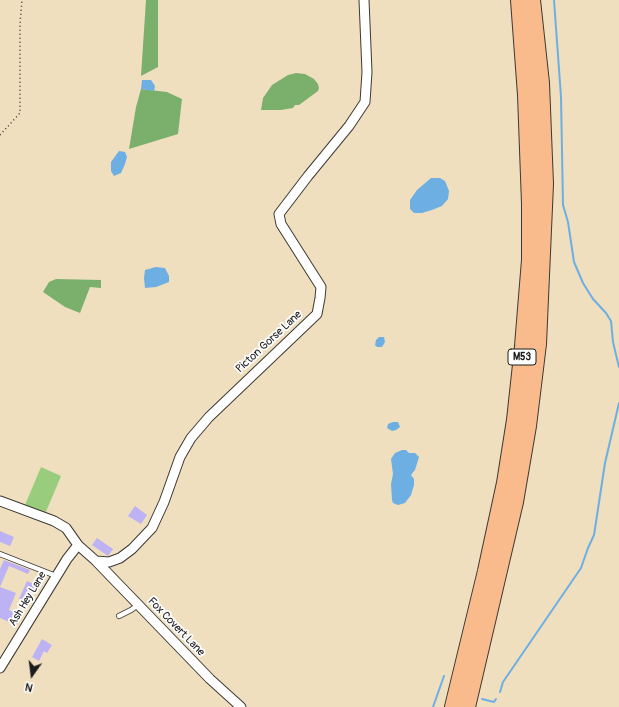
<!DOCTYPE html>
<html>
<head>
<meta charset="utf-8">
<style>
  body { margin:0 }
  #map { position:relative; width:619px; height:707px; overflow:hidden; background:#efdfbf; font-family:Pangolin,sans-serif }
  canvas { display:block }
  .north { position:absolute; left:12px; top:655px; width:40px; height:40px; -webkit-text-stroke:3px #fff; paint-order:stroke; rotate:194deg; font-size:11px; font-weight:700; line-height:16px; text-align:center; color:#1c1c1c }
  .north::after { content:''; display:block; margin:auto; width:14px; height:18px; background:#1c1c1c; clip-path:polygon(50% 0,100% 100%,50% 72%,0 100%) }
</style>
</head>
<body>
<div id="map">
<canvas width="619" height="707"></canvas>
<div class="north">N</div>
</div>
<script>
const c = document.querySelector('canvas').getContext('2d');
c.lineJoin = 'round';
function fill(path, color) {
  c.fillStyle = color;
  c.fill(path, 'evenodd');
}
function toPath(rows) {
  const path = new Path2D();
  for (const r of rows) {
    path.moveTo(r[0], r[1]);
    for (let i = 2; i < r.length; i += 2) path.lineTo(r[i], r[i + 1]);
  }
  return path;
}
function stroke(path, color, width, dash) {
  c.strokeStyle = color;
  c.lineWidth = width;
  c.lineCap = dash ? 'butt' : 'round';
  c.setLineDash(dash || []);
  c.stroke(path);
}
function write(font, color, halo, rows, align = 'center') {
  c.font = font + ' Pangolin,sans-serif';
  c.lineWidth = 3.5;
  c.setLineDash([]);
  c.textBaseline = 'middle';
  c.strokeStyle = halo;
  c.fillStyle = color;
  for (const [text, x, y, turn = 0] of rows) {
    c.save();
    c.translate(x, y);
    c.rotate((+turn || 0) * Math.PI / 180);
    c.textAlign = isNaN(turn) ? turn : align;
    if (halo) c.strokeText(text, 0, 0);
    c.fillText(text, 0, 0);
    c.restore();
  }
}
const green = toPath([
  [41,467,61,476,45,514,25,505]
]);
const forest = toPath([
  [146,0,158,0,158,67,141,76],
  [296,73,305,74,314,79,318,84,319,88,318,91,299,105,295,105,293,108,281,110,261,110,263,98,272,85,288,75],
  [141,89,167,92,182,99,178,134,129,149,136,107],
  [56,279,101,280,101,288,90,287,80,313,65,307,43,292,49,282]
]);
const water = toPath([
  [142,80,151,80,155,86,154,91,141,89],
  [119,151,125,152,127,157,125,164,121,173,114,176,111,171,111,162],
  [431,178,440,178,445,181,449,191,448,199,442,206,432,210,422,213,414,213,410,209,410,200,417,190],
  [156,267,165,268,169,276,169,282,156,287,145,288,144,278,145,270],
  [379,337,384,337,385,342,382,347,377,347,375,345,376,340],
  [393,422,398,422,400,427,396,430,392,431,387,428,388,424],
  [402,450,406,450,409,453,415,453,419,457,415,470,411,475,414,479,414,485,411,495,405,503,398,505,393,503,392,500,391,484,393,474,391,459,395,453]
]);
const stream = toPath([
  [554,0,561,97,563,205,568,222,574,262,583,283,593,299,606,313,611,321,613,342,619,367],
  [500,692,503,682,581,568,588,548,594,535,605,463,619,403],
  [482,699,494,702,496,699],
  [433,707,444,676]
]);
const building = toPath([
  [135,506,147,515,141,524,128,516],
  [0,531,14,537,10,546,0,542],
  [97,538,113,549,108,556,92,545],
  [4,560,30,570,28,574,9,566,0,587,16,593,9,610,21,615,17,625,0,618,0,569],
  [27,581,35,585,27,603,19,599],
  [42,639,52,645,47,653,44,651,39,661,32,657]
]);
const path = toPath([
  [0,135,20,113,20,24,22,0]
]);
const lane = toPath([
  [0,554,56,576],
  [119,616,131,610,138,605]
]);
const street = toPath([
  [0,501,54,521,66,528,78,545,96,561,210,679,241,707],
  [96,561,109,562,120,558,132,549,152,528,164,502,180,457,191,438,209,417,317,314,320,298,321,287,281,224,279,214,308,176,349,126,365,102,367,72,364,0],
  [0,668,67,559,78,545]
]);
const highway = toPath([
  [453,707,486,571,505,483,515,420,523,346,530,260,530,204,526,95,519,0],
  [467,707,515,502,528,426,538,344,545,184,541,83,532,0]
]);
const shields = [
  [522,357,28]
];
const shieldNames = [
  ["M53",522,357]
];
const streetNames = [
  ["Picton Gorse Lane",269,342,-43],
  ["Ash Hey Lane",28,599,-59],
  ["Fox Covert Lane",176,627,46]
];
fill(green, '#99cc7d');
fill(forest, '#7ab06c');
fill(water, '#6dafe2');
stroke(stream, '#6dafe2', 2);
fill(building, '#bdb2f4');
stroke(lane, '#3c3934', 6);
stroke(street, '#3c3934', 11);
stroke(highway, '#3c3934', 18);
stroke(path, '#3c3934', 1.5, [1, 3]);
stroke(lane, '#fff', 4.5);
stroke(street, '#fff', 9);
stroke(highway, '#fabb8c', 16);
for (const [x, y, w] of shields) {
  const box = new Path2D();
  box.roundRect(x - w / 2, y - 8, w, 16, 3);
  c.fillStyle = '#fff';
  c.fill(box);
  stroke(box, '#1c1c1c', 1);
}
write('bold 10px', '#1c1c1c', null, shieldNames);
write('11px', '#1c1c1c', '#fff', streetNames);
</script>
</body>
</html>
